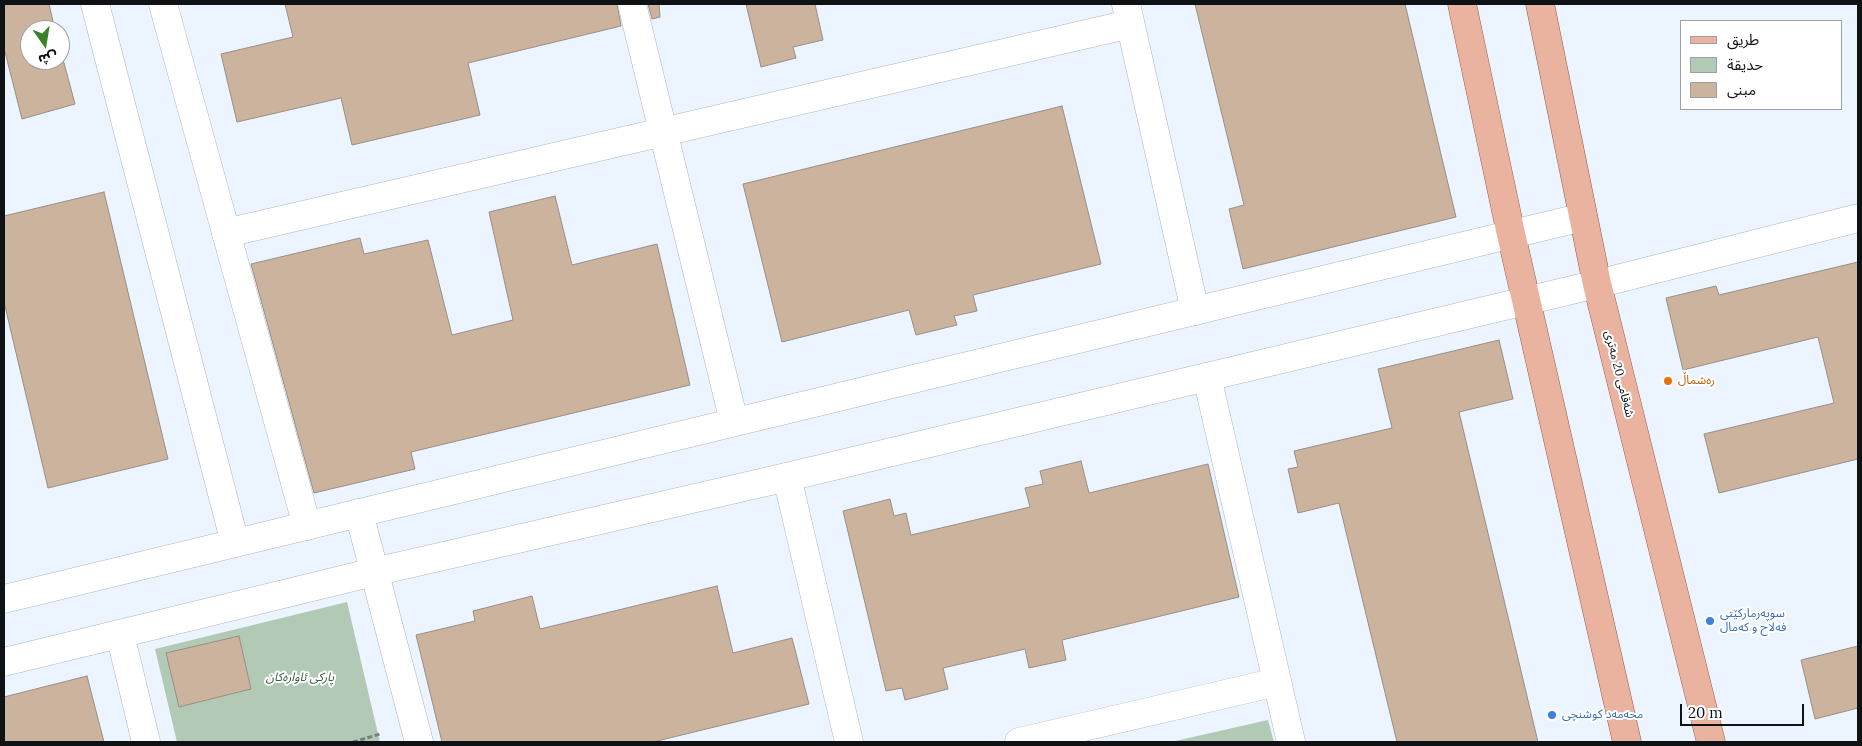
<!DOCTYPE html>
<html>
<head>
<meta charset="utf-8">
<style>
  body { margin:0 }
  #map { position:relative; width:1862px; height:746px; overflow:hidden; background:#ecf5ff; font-family:Lora,"Noto Sans Arabic",serif }
  canvas { display:block }
  .frame { position:absolute; inset:0; border:5px solid #0f1215; pointer-events:none }
  .legend { position:absolute; left:1680px; top:20px; width:162px; height:90px; box-sizing:border-box; background:#fff; border:1px solid #9fa0a1; margin:0; padding:6px 9px; list-style:none; font-size:15px; color:#0f1215 }
  .legend li { display:flex; align-items:center; gap:10px; height:25px }
  .legend b { width:25px; border:1px solid #9fa0a1 }
  .north { position:absolute; left:20px; top:20px; width:50px; height:50px; box-sizing:border-box; background:#fff; border:1px solid #9fa0a1; border-radius:50%; rotate:167deg; font-size:14px; font-weight:700; line-height:20px; text-align:center; color:#0f1215 }
  .north::after { content:''; display:block; margin:auto; width:18px; height:22px; background:#388229; clip-path:polygon(50% 0,100% 100%,50% 72%,0 100%) }
  .scale { position:absolute; left:1680px; top:704px; width:124px; height:22px; box-sizing:border-box; border:2px solid #0f1215; border-top:0; padding-left:6px; font-size:15px; line-height:18px; white-space:nowrap; color:#0f1215; -webkit-text-stroke:4px #fff; paint-order:stroke }
</style>
</head>
<body>
<div id="map">
<canvas width="1862" height="746"></canvas>
<div class="frame"></div>
<ul class="legend">
<li><b style="height:6px;background:#eab3a0"></b>طريق</li>
<li><b style="height:14px;background:#b2cab5"></b>حديقة</li>
<li><b style="height:14px;background:#ccb39d"></b>مبنى</li>
</ul>
<div class="north">ش</div>
<div class="scale">20 m</div>
</div>
<script>
const c = document.querySelector('canvas').getContext('2d');
c.lineJoin = 'round';
function fill(path, color) {
  c.fillStyle = color;
  c.fill(path, 'evenodd');
}
function toPath(rows) {
  const path = new Path2D();
  for (const r of rows) {
    path.moveTo(r[0], r[1]);
    for (let i = 2; i < r.length; i += 2) path.lineTo(r[i], r[i + 1]);
  }
  return path;
}
function stroke(path, color, width, dash) {
  c.strokeStyle = color;
  c.lineWidth = width;
  c.lineCap = dash ? 'butt' : 'round';
  c.setLineDash(dash || []);
  c.stroke(path);
}
function write(font, color, halo, rows, align = 'center') {
  c.font = font + ' Lora,"Noto Sans Arabic",serif';
  c.lineWidth = 4;
  c.setLineDash([]);
  c.textBaseline = 'middle';
  c.strokeStyle = halo;
  c.fillStyle = color;
  for (const [text, x, y, turn = 0] of rows) {
    c.save();
    c.translate(x, y);
    c.rotate((+turn || 0) * Math.PI / 180);
    c.textAlign = isNaN(turn) ? turn : align;
    if (halo) c.strokeText(text, 0, 0);
    c.fillText(text, 0, 0);
    c.restore();
  }
}
const green = toPath([
  [347,602,380,742,177,742,155,649],
  [1268,720,1274,742,1171,742]
]);
const building = toPath([
  [4,4,49,4,55,30,30,30,30,60,60,60,60,48,75,104,22,119,4,48,4,4],
  [285,4,617,4,621,26,468,63,480,115,352,145,341,98,237,122,221,54,293,37,285,4],
  [648,4,659,4,660,17,652,19,648,4],
  [746,4,815,4,823,40,793,47,796,58,761,67,746,4],
  [1195,4,1405,4,1456,217,1243,269,1229,209,1244,205,1195,4],
  [1062,106,1101,264,973,295,977,311,954,316,957,325,916,335,909,310,782,342,743,184,1062,106],
  [104,192,168,459,48,488,4,302,4,216,104,192],
  [555,196,572,265,657,244,690,385,411,452,415,469,314,493,251,264,360,238,364,254,428,240,452,335,513,320,489,212,555,196],
  [1858,262,1858,459,1719,493,1704,434,1834,403,1818,337,1683,370,1666,298,1716,286,1719,295,1858,262],
  [1499,340,1513,399,1459,412,1538,742,1397,742,1339,503,1298,513,1288,469,1298,467,1294,451,1392,428,1378,369,1499,340],
  [1081,461,1089,493,1208,464,1239,597,1062,640,1066,660,1029,668,1025,649,943,668,948,689,905,700,902,688,886,691,843,511,890,499,894,516,906,513,911,535,1030,507,1025,488,1043,484,1040,471,1081,461],
  [717,586,733,653,792,638,809,704,653,742,442,742,416,635,475,621,473,611,532,596,540,629,717,586],
  [239,636,251,689,179,707,166,653,239,636],
  [1858,646,1858,708,1815,719,1801,660,1858,646],
  [87,676,104,742,4,742,4,697,87,676]
]);
const path = toPath([
  [353,742,380,734]
]);
const minor = toPath([
  [632,4,734,422],
  [1126,4,1195,311],
  [226,233,1130,24],
  [1597,284,1858,218],
  [1207,377,1291,742],
  [787,477,849,742],
  [359,513,419,742],
  [120,634,146,742],
  [1019,742,1277,682]
]);
const tertiary = toPath([
  [95,4,235,543],
  [163,4,307,526]
]);
const secondary = toPath([
  [4,599,1583,217],
  [4,662,374,572,787,477,1597,284]
]);
const primary = toPath([
  [1462,4,1511,234,1627,742],
  [1540,4,1597,284,1711,742]
]);
const markers = [
  [1668,381,5,"#e8710a"],
  [1710,621,5,"#3f7fe0"],
  [1552,715,5,"#3f7fe0"]
];
const streetNames = [
  ["شەقامی 20 مەتری",1619,374,76]
];
const foodNames = [
  ["رەشماڵ",1678,381]
];
const shopNames = [
  ["سوپەرمارکێتی",1720,614],
  ["فەلاح و کەمال",1720,628],
  ["محەمەد کوشنچی",1562,715]
];
const parkNames = [
  ["پارکی ئاوارەکان",300,678]
];
fill(green, '#b2cab5');
fill(building, '#ccb39d');
stroke(building, '#978e85', 1);
stroke(minor, '#aeb7c0', 29);
stroke(tertiary, '#aeb7c0', 29);
stroke(secondary, '#aeb7c0', 29);
stroke(primary, '#945a46', 29);
stroke(path, '#797f85', 3, [5, 2.5]);
stroke(minor, '#fff', 28);
stroke(tertiary, '#fff', 28);
stroke(secondary, '#fff', 28);
stroke(primary, '#eab3a0', 28);
for (const [x, y, r, color] of markers) {
  const dot = new Path2D();
  dot.arc(x, y, r, 0, 2 * Math.PI);
  c.fillStyle = color;
  c.fill(dot);
  stroke(dot, '#fff', 2);
}
write('12px', '#0f1215', '#fff', streetNames);
write('12px', '#c56008', '#fff', foodNames, 'left');
write('12px', '#366cbe', '#fff', shopNames, 'left');
write('italic 12px', '#37603e', '#fff', parkNames);
</script>
</body>
</html>
